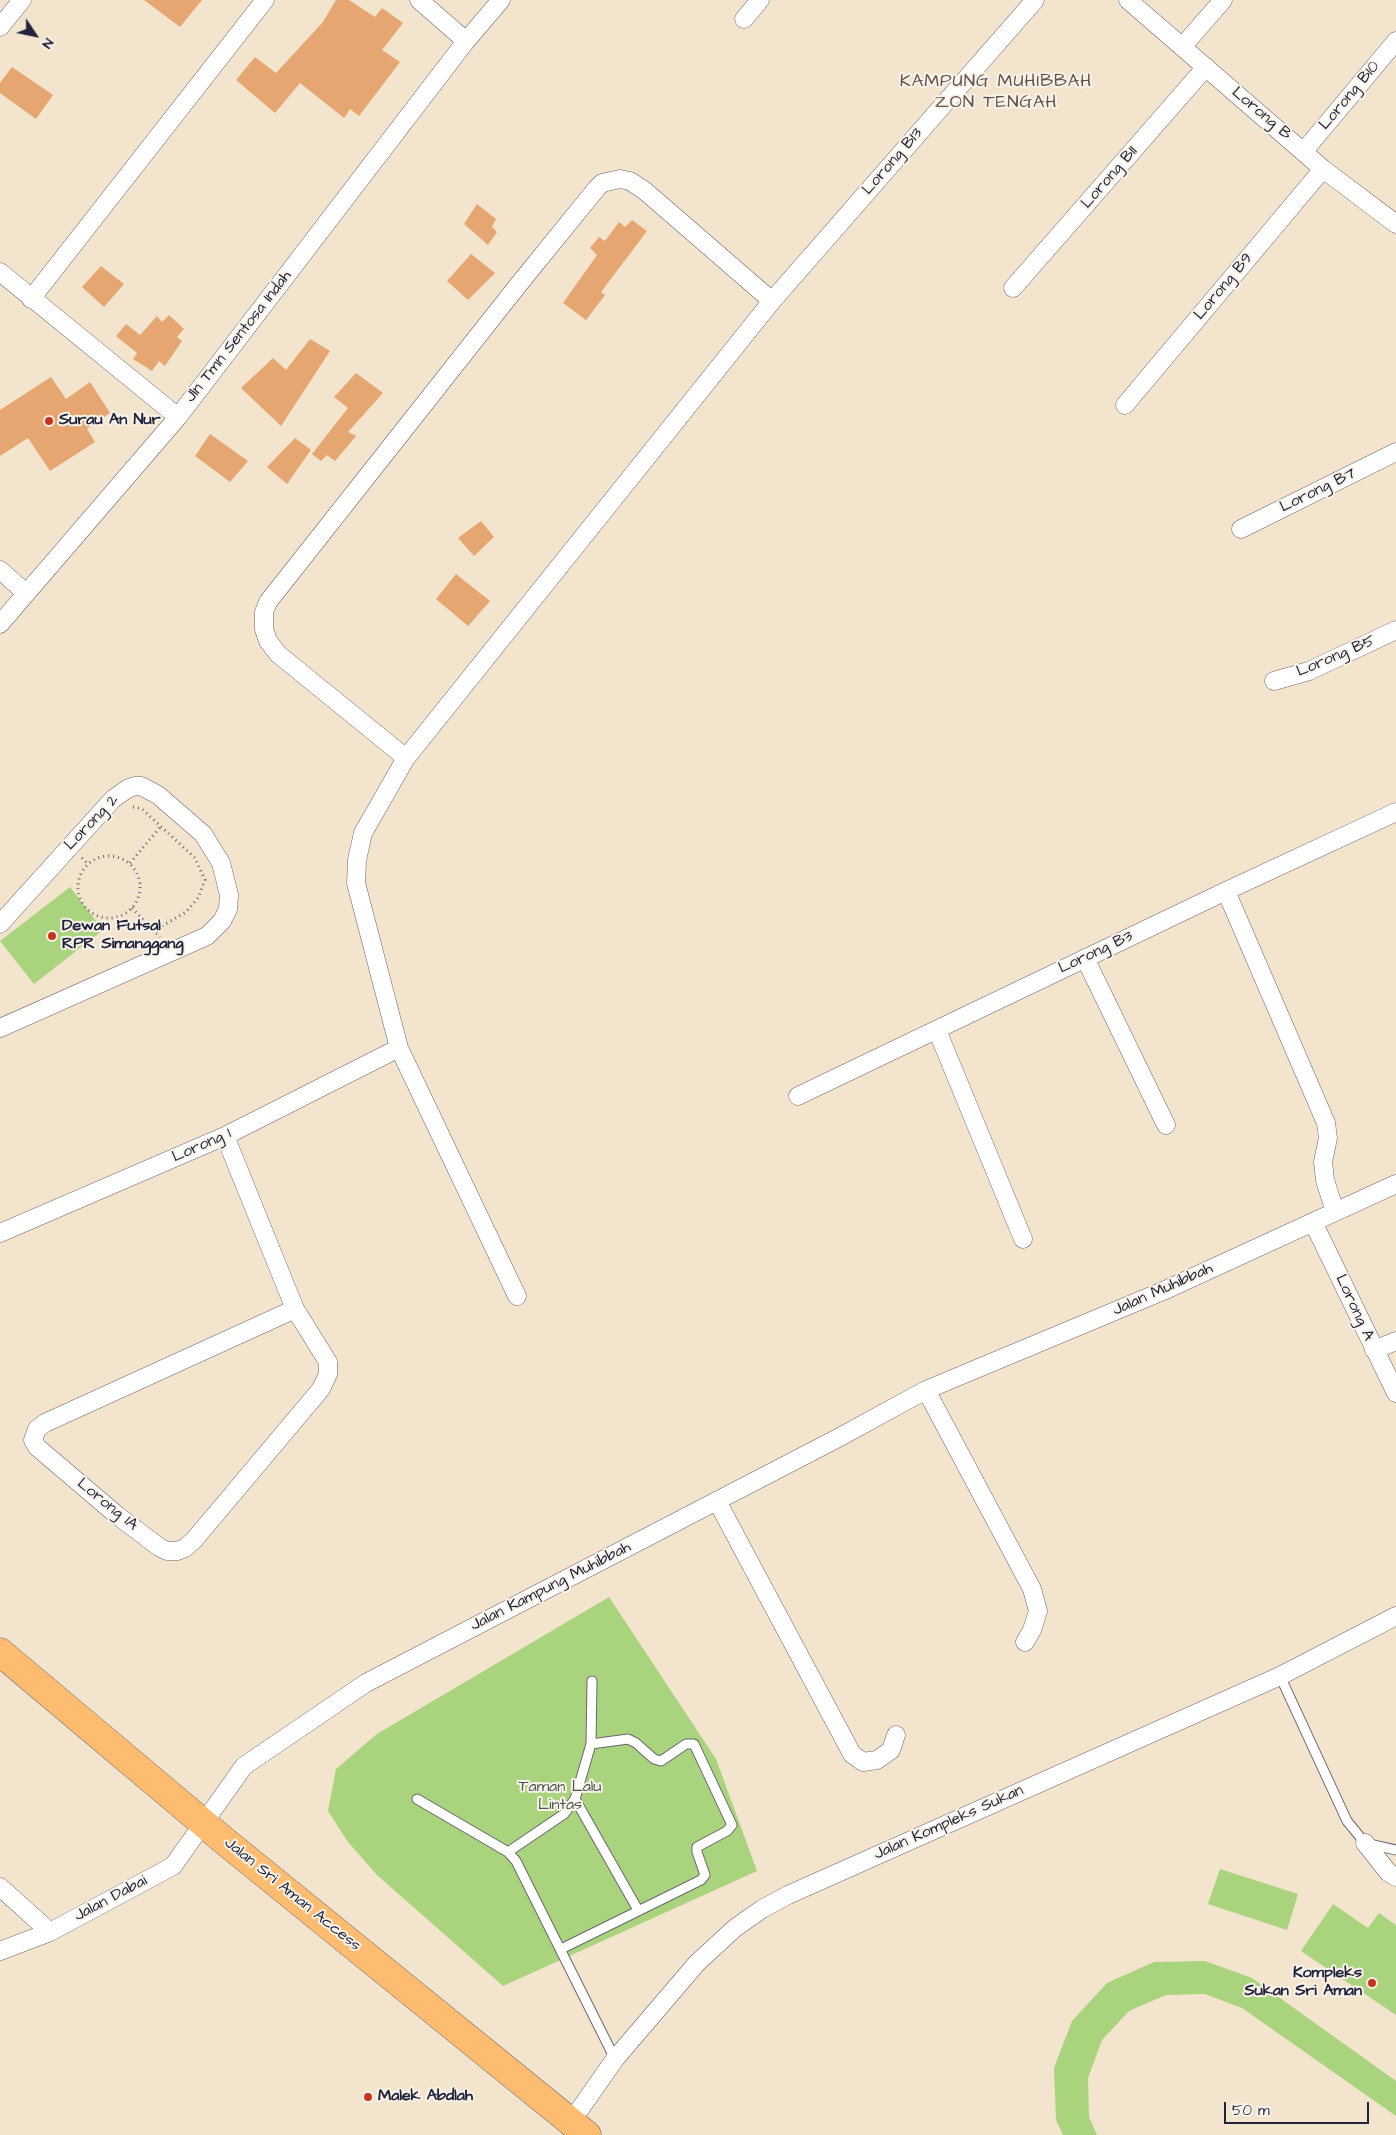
<!DOCTYPE html>
<html>
<head>
<meta charset="utf-8">
<style>
  body { margin:0 }
  #map { position:relative; width:1396px; height:2135px; overflow:hidden; background:#f3e4cd; font-family:"Architects Daughter",sans-serif }
  canvas { display:block }
  .north { position:absolute; left:10px; top:10px; width:50px; height:50px; -webkit-text-stroke:4px #f7f3e8; paint-order:stroke; rotate:124deg; font-size:14px; font-weight:700; line-height:20px; text-align:center; color:#22223b }
  .north::after { content:''; display:block; margin:auto; width:18px; height:22px; background:#22223b; clip-path:polygon(50% 0,100% 100%,50% 72%,0 100%) }
  .scale { position:absolute; left:1224px; top:2102px; width:145px; height:22px; box-sizing:border-box; border:2px solid #22223b; border-top:0; padding-left:6px; font-size:15px; line-height:18px; white-space:nowrap; color:#22223b; -webkit-text-stroke:4px #f7f3e8; paint-order:stroke }
</style>
</head>
<body>
<div id="map">
<canvas width="1396" height="2135"></canvas>
<div class="north">N</div>
<div class="scale">50 m</div>
</div>
<script>
const c = document.querySelector('canvas').getContext('2d');
c.lineJoin = 'round';
function fill(path, color) {
  c.fillStyle = color;
  c.fill(path, 'evenodd');
}
function toPath(rows) {
  const path = new Path2D();
  for (const r of rows) {
    if (r.length === 3) {
      path.moveTo(r[0] + r[2], r[1]);
      path.arc(r[0], r[1], r[2], 0, 2 * Math.PI);
      continue;
    }
    path.moveTo(r[0], r[1]);
    for (let i = 2; i < r.length; i += 2) path.lineTo(r[i], r[i + 1]);
  }
  return path;
}
function stroke(path, color, width, dash) {
  c.strokeStyle = color;
  c.lineWidth = width;
  c.lineCap = dash ? 'butt' : 'round';
  c.setLineDash(dash || []);
  c.stroke(path);
}
function write(font, color, halo, rows, align = 'center') {
  c.font = font + ' "Architects Daughter",sans-serif';
  c.lineWidth = 4;
  c.setLineDash([]);
  c.textBaseline = 'middle';
  c.strokeStyle = halo;
  c.fillStyle = color;
  for (const [text, x, y, turn = 0] of rows) {
    c.save();
    c.translate(x, y);
    c.rotate((+turn || 0) * Math.PI / 180);
    c.textAlign = isNaN(turn) ? turn : align;
    if (halo) c.strokeText(text, 0, 0);
    c.fillText(text, 0, 0);
    c.restore();
  }
}
const green = toPath([
  [70,887,103,930,34,984,0,941],
  [609,1597,716,1759,757,1871,503,1986,377,1875,348,1842,328,1811,336,1769,377,1734],
  [1220,1869,1298,1894,1287,1930,1208,1904],
  [1333,1904,1368,1928,1379,1913,1396,1925,1396,2015,1301,1951],
  [1205,1961,1252,1978,1396,2081,1396,2116,1242,2008,1205,1994,1166,1995,1129,2011,1102,2040,1088,2078,1089,2117,1097,2135,1063,2135,1056,2120,1054,2068,1072,2021,1107,1983,1154,1962]
]);
const building = toPath([
  [144,0,202,0,180,27],
  [336,0,349,0,375,17,382,8,403,23,382,50,400,62,359,116,350,109,344,118,300,83,275,113,236,80,255,57,276,73,323,22],
  [12,67,53,95,36,119,0,93,0,83],
  [477,204,496,219,492,227,497,232,488,245,464,224],
  [632,220,647,231,601,292,605,295,586,320,563,303,597,255,590,248,599,237,605,241,619,222,625,227],
  [471,254,495,273,468,300,447,281],
  [101,266,124,284,104,307,82,287],
  [169,315,184,329,177,337,182,341,165,366,159,361,152,371,133,359,137,353,116,336,126,324,140,335,157,316,162,322],
  [310,339,330,351,281,426,241,388,273,358,286,370],
  [356,373,383,393,348,432,356,436,335,461,327,455,321,461,312,454,348,408,334,397],
  [51,377,66,399,90,382,110,413,87,429,95,442,50,471,28,438,0,456,0,410],
  [210,434,248,461,230,482,195,456],
  [295,438,311,450,287,484,267,467],
  [481,521,494,537,474,556,458,538],
  [456,574,490,601,468,626,436,599]
]);
const path = toPath([
  [133,807,142,809,195,858,205,880,198,898,186,912,155,930],
  [109,887,31],
  [82,858,88,864],
  [130,863,162,825],
  [132,908,160,937]
]);
const service = toPath([
  [1280,1676,1347,1821,1365,1843,1396,1850],
  [417,1799,508,1852,516,1861,615,2059],
  [575,1799,638,1910],
  [508,1852,564,1814,575,1799,591,1744,592,1681],
  [561,1949,701,1880,705,1875,697,1852,697,1847,727,1831,732,1825,694,1744,686,1744,661,1761,654,1759,636,1743,628,1739,591,1744]
]);
const minor = toPath([
  [419,0,466,41],
  [1128,0,1323,169,1396,224],
  [744,19,760,0],
  [0,27,22,0],
  [1182,47,1223,0],
  [1304,151,1396,41],
  [0,272,178,417],
  [1013,288,1206,67],
  [31,299,265,0],
  [1125,405,1323,169],
  [1241,529,1396,452],
  [0,570,26,593],
  [0,624,178,417,466,41,501,0],
  [1274,681,1309,671,1396,630],
  [406,758,278,654,268,641,264,629,264,612,268,602,519,284,597,188,602,183,620,179,630,181,645,191,772,301],
  [1226,891,1326,1123,1328,1138,1323,1162,1325,1180,1335,1212],
  [0,924,113,799,127,789,135,786,141,786,158,795,203,834,221,863,229,895,228,909,222,921,207,936,0,1028],
  [1085,958,1166,1125],
  [937,1030,1023,1239],
  [798,1096,1226,891,1396,812],
  [225,1136,295,1309,328,1362,328,1374,321,1389,194,1540,185,1548,177,1551,167,1551,159,1547,118,1516,37,1447,33,1440,37,1429,45,1423,295,1309],
  [1313,1222,1396,1393],
  [0,1233,225,1136,399,1048],
  [517,1296,399,1048,356,883,357,860,363,833,406,758,772,301,1035,0],
  [1374,1350,1396,1341],
  [926,1390,1032,1589,1038,1611,1032,1630,1025,1642],
  [717,1501,852,1754,863,1762,877,1760,891,1750,896,1735],
  [1365,1843,1388,1872,1396,1877],
  [0,1887,50,1932],
  [0,1951,50,1932,173,1866,244,1766,366,1683,838,1438,926,1390,1163,1291,1396,1184],
  [571,2122,615,2059,697,1963,735,1928,762,1909,788,1895,1280,1676,1396,1616]
]);
const primary = toPath([
  [0,1652,227,1843,587,2135]
]);
const markers = [
  [49,421,5,"#c8321e"],
  [52,936,5,"#c8321e"],
  [1372,1983,5,"#c8321e"],
  [368,2097,5,"#c8321e"]
];
const streetNames = [
  ["Lorong B10",1350,96,-50],
  ["Lorong B",1261,114,40],
  ["Lorong B13",893,162,-49],
  ["Lorong B11",1110,178,-49],
  ["Lorong B9",1224,287,-50],
  ["Jln Tmn Sentosa Indah",239,337,-52],
  ["Lorong B7",1318,491,-26],
  ["Lorong B5",1336,657,-23],
  ["Lorong 2",92,823,-46],
  ["Lorong B3",1096,953,-25],
  ["Lorong 1",202,1146,-24],
  ["Jalan Muhibbah",1163,1290,-24],
  ["Lorong A",1354,1308,65],
  ["Lorong 1A",107,1505,39],
  ["Jalan Kampung Muhibbah",551,1587,-27],
  ["Jalan Kompleks Sukan",949,1823,-24],
  ["Jalan Sri Aman Access",292,1895,39],
  ["Jalan Dabai",111,1899,-28]
];
const poiNames = [
  ["Surau An Nur",59,421],
  ["Dewan Futsal",62,927],
  ["RPR Simanggang",62,945],
  ["Kompleks",1362,1974,"right"],
  ["Sukan Sri Aman",1362,1992,"right"],
  ["Malek Abdlah",378,2097]
];
const parkNames = [
  ["Taman Lalu",560,1788],
  ["Lintas",560,1806]
];
const neighbourhoodNames = [
  ["KAMPUNG MUHIBBAH",996,82],
  ["ZON TENGAH",996,103]
];
fill(green, '#aad37e');
fill(building, '#e6a672');
stroke(service, '#6b666e', 11);
stroke(minor, '#6b666e', 19);
stroke(primary, '#6b666e', 29);
stroke(path, '#6b666e', 3, [1, 4]);
stroke(service, '#fff', 9);
stroke(minor, '#fff', 18);
stroke(primary, '#febc70', 28);
for (const [x, y, r, color] of markers) {
  const dot = new Path2D();
  dot.arc(x, y, r, 0, 2 * Math.PI);
  c.fillStyle = color;
  c.fill(dot);
  stroke(dot, '#f7f3e8', 2);
}
write('16px', '#22223b', '#f7f3e8', streetNames);
write('bold 16px', '#22223b', '#f7f3e8', poiNames, 'left');
write('16px', '#4b574f', '#f7f3e8', parkNames);
c.letterSpacing = '1px';
write('18px', '#67504e', '#f7f3e8', neighbourhoodNames);
c.letterSpacing = '0px';
</script>
</body>
</html>
